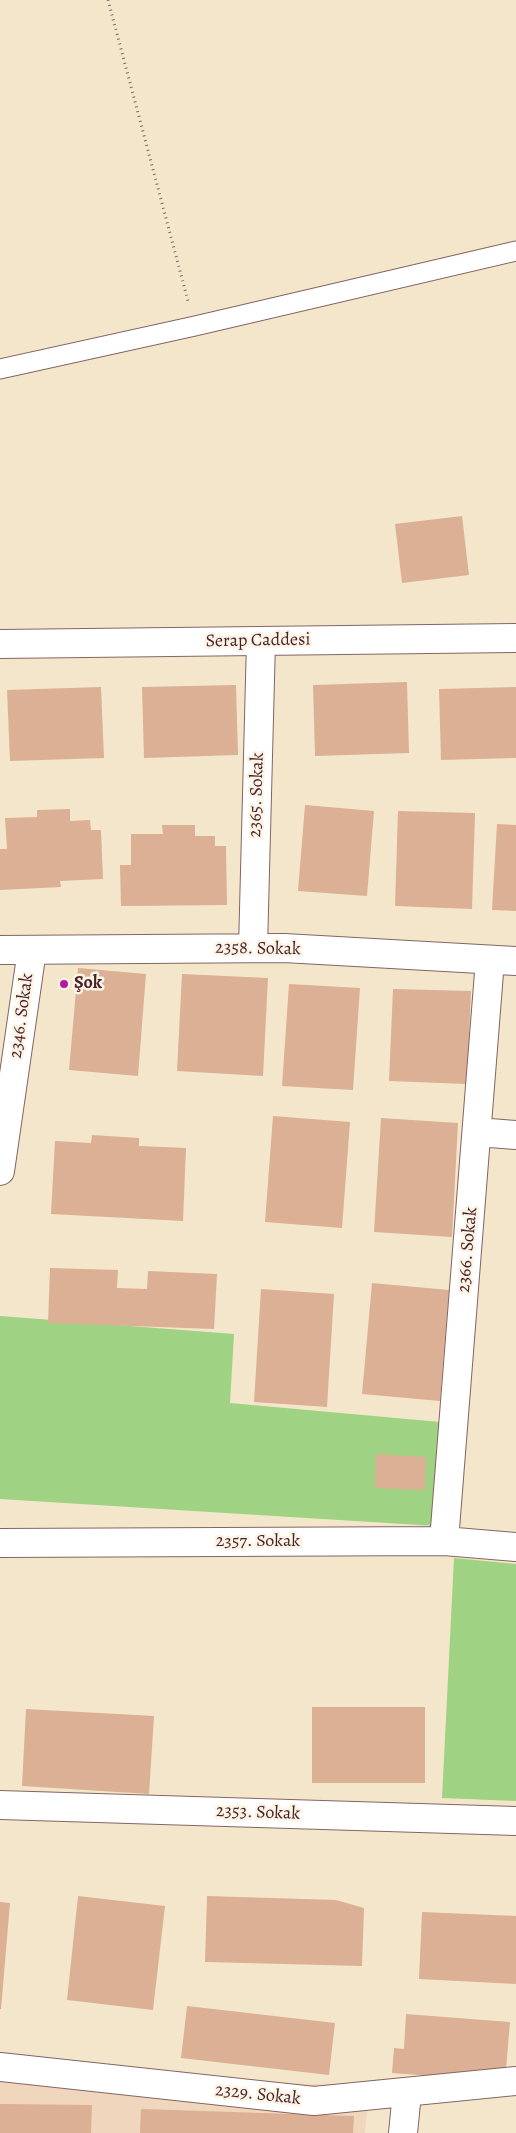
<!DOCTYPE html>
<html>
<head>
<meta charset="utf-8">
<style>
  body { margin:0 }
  canvas { display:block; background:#f3e6ca }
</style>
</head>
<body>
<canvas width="516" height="2133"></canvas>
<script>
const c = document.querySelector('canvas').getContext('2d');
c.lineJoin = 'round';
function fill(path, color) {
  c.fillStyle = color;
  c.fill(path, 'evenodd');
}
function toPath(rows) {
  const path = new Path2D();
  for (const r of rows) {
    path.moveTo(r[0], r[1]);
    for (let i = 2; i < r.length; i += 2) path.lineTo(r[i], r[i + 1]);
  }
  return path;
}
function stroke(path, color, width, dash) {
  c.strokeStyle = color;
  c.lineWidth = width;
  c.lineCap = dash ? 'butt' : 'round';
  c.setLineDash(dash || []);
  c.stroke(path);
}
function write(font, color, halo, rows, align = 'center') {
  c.font = font + ' Alegreya,serif';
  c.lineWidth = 5;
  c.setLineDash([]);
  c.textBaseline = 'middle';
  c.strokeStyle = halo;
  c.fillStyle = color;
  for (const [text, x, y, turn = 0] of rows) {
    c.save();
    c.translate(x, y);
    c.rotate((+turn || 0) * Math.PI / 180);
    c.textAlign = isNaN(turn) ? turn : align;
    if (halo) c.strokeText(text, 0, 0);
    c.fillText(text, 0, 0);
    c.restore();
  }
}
const built = toPath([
  [0,2073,369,2086,365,2133,0,2133]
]);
const green = toPath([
  [0,1316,234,1334,230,1403,440,1422,436,1526,0,1499],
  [454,1558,516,1564,516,1801,442,1798]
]);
const building = toPath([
  [462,516,469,575,402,583,395,524],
  [407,682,409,753,315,756,313,685],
  [236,685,238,755,144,758,142,687],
  [101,687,104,758,10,761,7,690],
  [516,687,516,758,441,760,439,689],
  [305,805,374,811,367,896,298,891],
  [70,809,70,821,90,820,91,830,101,830,103,879,60,881,61,887,0,890,0,849,7,849,5,818,37,817,37,810],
  [398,811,475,813,472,909,395,906],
  [497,824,516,825,516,911,492,910],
  [162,825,195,825,195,836,215,836,215,846,226,846,227,905,121,906,120,865,131,865,131,834,163,834],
  [78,968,146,974,138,1076,69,1070],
  [182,974,268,978,263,1076,177,1071],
  [289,984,360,988,353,1090,282,1086],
  [393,989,471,991,467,1084,389,1081],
  [273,1116,350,1122,342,1228,265,1222],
  [381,1118,458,1123,452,1237,374,1232],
  [92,1135,139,1138,139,1146,186,1148,183,1221,51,1214,55,1141,91,1143],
  [50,1268,118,1270,117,1288,147,1289,148,1271,217,1274,214,1329,48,1323],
  [372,1283,449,1290,440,1401,362,1394],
  [261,1289,334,1294,327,1407,254,1402],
  [376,1454,426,1457,425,1490,375,1488],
  [312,1707,425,1707,425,1783,312,1783],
  [26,1709,154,1716,149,1794,22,1786],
  [78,1896,165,1906,153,2010,67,2000],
  [207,1896,336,1900,364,1908,362,1966,205,1962],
  [0,1902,10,1903,1,2009,0,2009],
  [422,1912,516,1916,516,1984,419,1979],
  [187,2006,335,2023,329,2075,181,2058],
  [406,2014,510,2022,505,2081,392,2073,394,2048,404,2049],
  [0,2104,92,2105,91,2133,0,2133],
  [141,2109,354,2116,353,2133,140,2133]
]);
const path = toPath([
  [108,0,188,301]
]);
const service = toPath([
  [0,369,195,326,516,251]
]);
const minor = toPath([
  [253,948,261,641],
  [0,950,284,948,516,961],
  [477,1132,516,1135],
  [0,1171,32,950],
  [444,1541,490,960],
  [0,1543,444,1541,516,1547],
  [0,1805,516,1821],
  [0,2067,314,2101,516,2081],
  [403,2133,407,2093]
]);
const tertiary = toPath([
  [0,644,516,638]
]);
const markers = [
  [64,984,5,"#b5179e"]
];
const streetNames = [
  ["Serap Caddesi",258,641,-1],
  ["2365. Sokak",257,795,-88],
  ["2358. Sokak",258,949,1],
  ["2346. Sokak",22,1016,-82],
  ["2366. Sokak",468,1250,-85],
  ["2357. Sokak",258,1542],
  ["2353. Sokak",258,1813,2],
  ["2329. Sokak",258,2095,6]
];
const poiNames = [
  ["Şok",74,984]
];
fill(built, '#efd6bc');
fill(green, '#9fd282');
fill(building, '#dcb094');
stroke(service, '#856563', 21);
stroke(minor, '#856563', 30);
stroke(tertiary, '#856563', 30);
stroke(path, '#856563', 3, [1, 4]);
stroke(service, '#fff', 19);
stroke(minor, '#fff', 28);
stroke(tertiary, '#fff', 28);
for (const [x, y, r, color] of markers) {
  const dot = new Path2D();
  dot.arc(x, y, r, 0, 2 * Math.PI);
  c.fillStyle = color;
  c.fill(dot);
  stroke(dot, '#fcf5e5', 2);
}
write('18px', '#4a1f2b', '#fcf5e5', streetNames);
write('bold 18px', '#4a1f2b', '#fcf5e5', poiNames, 'left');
</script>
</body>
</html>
